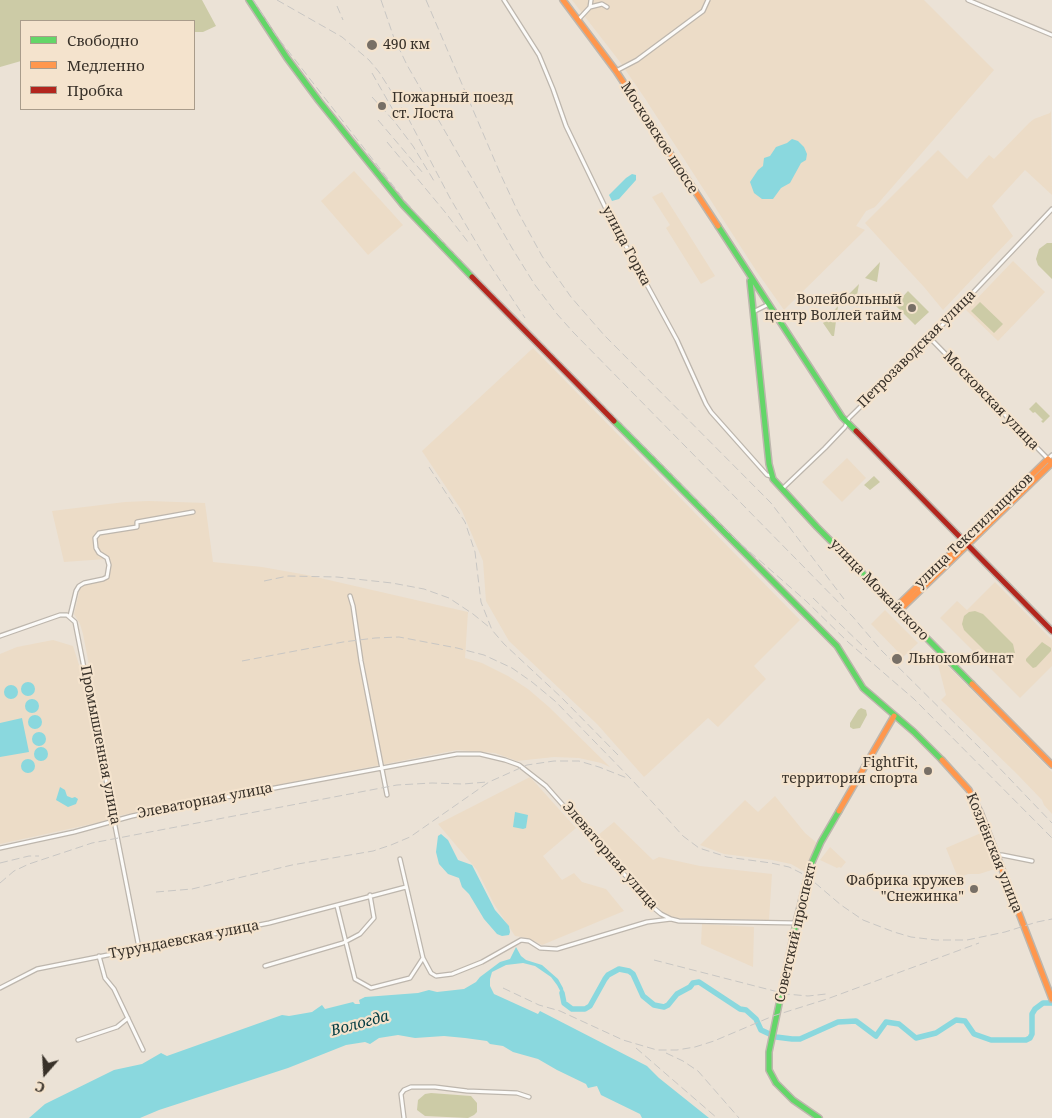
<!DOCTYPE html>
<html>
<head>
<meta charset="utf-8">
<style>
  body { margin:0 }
  #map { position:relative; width:1052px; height:1118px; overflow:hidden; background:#ebe2d6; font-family:"Noto Serif",serif }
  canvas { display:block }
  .legend { position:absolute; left:20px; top:20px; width:175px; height:90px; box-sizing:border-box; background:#f4e3cd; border:1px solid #a99c8b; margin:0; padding:6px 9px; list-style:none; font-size:15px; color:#383129 }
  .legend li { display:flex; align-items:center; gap:10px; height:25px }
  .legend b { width:25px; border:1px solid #a99c8b }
  .north { position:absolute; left:20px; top:1048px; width:50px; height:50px; -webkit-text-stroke:4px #f4e3cd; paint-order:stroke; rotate:199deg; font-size:14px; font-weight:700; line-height:20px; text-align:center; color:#383129 }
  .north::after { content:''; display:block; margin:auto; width:18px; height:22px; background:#383129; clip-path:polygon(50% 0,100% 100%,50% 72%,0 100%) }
</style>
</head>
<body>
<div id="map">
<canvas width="1052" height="1118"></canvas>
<ul class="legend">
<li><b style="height:6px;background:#63d668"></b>Свободно</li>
<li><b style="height:6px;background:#ff974d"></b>Медленно</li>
<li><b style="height:6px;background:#b3261e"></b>Пробка</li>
</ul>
<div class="north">С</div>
</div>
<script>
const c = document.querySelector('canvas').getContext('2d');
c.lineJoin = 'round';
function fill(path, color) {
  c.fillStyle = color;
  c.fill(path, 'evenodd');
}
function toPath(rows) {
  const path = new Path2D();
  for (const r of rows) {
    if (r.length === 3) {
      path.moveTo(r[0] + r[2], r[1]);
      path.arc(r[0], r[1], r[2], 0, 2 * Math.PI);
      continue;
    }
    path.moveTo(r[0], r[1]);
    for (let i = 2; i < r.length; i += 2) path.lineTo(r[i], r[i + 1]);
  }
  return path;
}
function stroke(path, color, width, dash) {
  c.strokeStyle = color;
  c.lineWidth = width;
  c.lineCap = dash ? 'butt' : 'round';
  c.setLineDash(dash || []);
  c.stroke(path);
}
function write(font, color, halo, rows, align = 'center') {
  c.font = font + ' "Noto Serif",serif';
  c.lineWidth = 4.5;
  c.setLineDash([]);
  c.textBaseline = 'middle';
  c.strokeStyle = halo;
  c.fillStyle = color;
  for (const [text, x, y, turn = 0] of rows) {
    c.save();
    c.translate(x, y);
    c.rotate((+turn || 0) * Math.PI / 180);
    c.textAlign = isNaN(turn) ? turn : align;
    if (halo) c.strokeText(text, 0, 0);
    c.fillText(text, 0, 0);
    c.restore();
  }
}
const built = toPath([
  [572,0,924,0,994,70,875,207,866,211,856,226,865,230,784,310,757,272,646,100,620,62],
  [1051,111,1052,195,1025,170,992,206,1013,236,943,310,924,287,865,223,938,150,967,179,989,155,994,159,1029,123,1034,119,1050,113],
  [354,171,403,225,368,255,321,201],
  [662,192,715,276,701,284,666,228,670,225,652,197],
  [1013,261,1045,292,998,341,966,310],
  [533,348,800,620,754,666,766,679,718,727,708,718,644,777,597,724,509,641,486,601,483,561,462,511,422,451],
  [847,458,866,478,842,502,822,482],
  [148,501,205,503,213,562,262,567,307,575,468,612,465,658,482,663,508,676,528,689,549,707,610,767,601,763,579,758,554,757,517,761,495,753,457,750,118,816,83,634,80,624,74,614,81,584,106,576,106,559,64,562,52,511,125,502],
  [995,582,1052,640,1052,666,1020,698,940,618,957,601,967,610],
  [885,610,918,643,903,657,871,624],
  [53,640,73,646,82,674,110,820,0,844,0,654,17,647],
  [935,653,1052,772,1052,814,1044,805,1042,800,1017,774,941,700,946,695],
  [530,777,576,828,543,856,562,880,574,873,582,882,606,889,624,911,542,945,528,938,515,936,494,904,477,870,438,824],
  [775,796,805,833,817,843,805,872,791,864,772,860,724,854,700,845,745,800,758,812],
  [614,822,653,860,659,857,700,866,772,874,769,920,680,918,672,917,662,912,597,836],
  [981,833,995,869,979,874,968,874,958,878,946,848],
  [830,847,846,862,841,868,839,867,837,868,820,860],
  [702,924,754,927,753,967,701,944]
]);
const green = toPath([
  [0,0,202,0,216,26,203,32,194,32,194,21,21,21,21,61,0,67],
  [1047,243,1052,243,1052,279,1038,265,1036,259,1039,249],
  [880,262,877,282,865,278],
  [859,284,856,301,844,299],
  [908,291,929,312,915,325,895,305],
  [980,302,1003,324,994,333,971,311],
  [838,306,834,336,832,336,823,323],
  [1036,402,1050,416,1043,423,1041,421,1043,420,1035,412,1033,413,1029,409],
  [874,476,880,482,870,490,864,485],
  [975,611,983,614,1013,644,1015,653,1010,661,1005,663,996,662,964,630,962,624,964,616,969,612],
  [1042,642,1051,648,1051,651,1036,667,1033,668,1026,661,1026,659],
  [861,708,866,710,867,715,860,728,853,729,850,727,850,723,858,710],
  [431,1093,471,1096,477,1103,477,1112,474,1115,468,1118,425,1116,417,1110,418,1100,425,1094]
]);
const water = toPath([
  [792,139,798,141,804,147,807,154,806,160,801,163,790,183,781,188,773,199,762,199,754,193,750,182,758,170,763,166,764,158,770,156,776,147,787,143],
  [632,174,636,175,636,180,619,199,612,201,609,195,626,178],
  [28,689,7],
  [11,692,7],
  [32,706,7],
  [35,722,7],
  [22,718,29,752,0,757,0,723],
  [39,739,7],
  [41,754,7],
  [28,766,7],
  [60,787,65,790,67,796,72,798,75,797,78,799,76,804,68,807,56,800],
  [515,812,528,815,526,828,523,829,513,827],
  [441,834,448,840,458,860,472,865,495,910,509,926,510,932,509,935,502,936,497,934,484,919,469,894,462,887,459,878,448,874,439,864,436,852,438,836],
  [516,947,521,956,526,960,542,965,558,979,563,988,565,1000,557,985,551,977,535,966,523,963,506,965,492,972,490,979,490,986,494,994,538,1014,540,1011,647,1066,659,1078,709,1118,642,1118,640,1114,601,1095,597,1086,588,1088,586,1084,557,1070,538,1059,513,1052,503,1046,490,1044,487,1041,465,1038,444,1036,415,1038,398,1035,379,1038,370,1044,365,1042,346,1045,288,1068,159,1110,140,1118,29,1118,45,1104,114,1070,142,1064,161,1053,167,1056,282,1015,289,1016,312,1012,322,1005,325,1009,353,1002,355,1004,360,1004,359,1000,365,997,418,993,429,990,437,992,464,989,476,982,480,977,500,962,510,959]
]);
const river = toPath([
  [562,993,564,1003,572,1009,585,1009,590,1006,605,979,608,975,619,969,629,971,633,974,643,996,654,1005,664,1007,668,1005,677,994,690,987,693,983,699,982,740,1009,746,1010,756,1019,761,1030,776,1037,792,1039,800,1039,838,1022,856,1021,876,1036,886,1022,899,1024,916,1038,936,1033,956,1020,965,1021,974,1034,991,1040,1026,1040,1030,1038,1032,1034,1032,1014,1035,1009,1043,1003,1052,1003]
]);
const street = toPath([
  [504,0,539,55,553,89,566,126,609,215,677,340,706,404,711,412,767,475,771,476],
  [968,0,1052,35],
  [590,7,602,4,607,7],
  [578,20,590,7,591,0],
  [616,71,637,60,703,11,708,0],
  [753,312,767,305],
  [930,338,1048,459,1052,455],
  [782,489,825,448,845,427,849,418,930,338,1052,209],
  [350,596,353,606,361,661,387,795],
  [70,616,76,591,79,586,84,583,103,579,107,577,109,565,107,558,99,553,96,548,95,538,99,533,137,527,137,522,193,512],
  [0,636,60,615,67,615,75,622,139,948],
  [0,848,74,832,132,816,189,804,457,754,480,754,505,760,519,765,546,786,655,909,661,914,671,919],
  [997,855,1002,855,1032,861],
  [400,859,423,958,431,973,436,976,452,974,482,962,521,940,529,941,540,948,557,949,647,922,671,919,679,921,796,923],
  [337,906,355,979,371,988,410,978,423,958],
  [99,956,105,978,114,989,143,1050],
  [265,966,343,943,360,934,374,918,370,895],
  [0,988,37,969,269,923,406,887],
  [78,1040,117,1027,128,1018],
  [404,1118,401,1094,404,1090,411,1087,435,1087,467,1091,517,1093,529,1097]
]);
const fast = toPath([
  [249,0,287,58,319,101,403,205,472,277],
  [718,226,842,417,856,431],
  [750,281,769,464,773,479,817,527,972,684],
  [614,421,837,646,863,688,914,732,942,760],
  [819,1118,793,1100,776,1083,769,1070,769,1052,796,923,810,867,821,842,839,811]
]);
const slow = toPath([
  [563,0,616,71,718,226],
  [896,607,1048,459,1052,463],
  [900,610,1052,463],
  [972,684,1052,765],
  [942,760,969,790,980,812,1052,999],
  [839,811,894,716]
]);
const jam = toPath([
  [472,277,614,421],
  [856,431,1052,631]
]);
const rail = toPath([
  [253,0,275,34,324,97,406,202,434,233,733,537,806,601,848,642,914,699,1052,838],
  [277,0,342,37,369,60,379,72,407,116,450,198,486,259,525,318],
  [381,0,394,38,407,65,512,248,535,285,557,314,573,332,853,617,882,651,986,754,1052,823],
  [426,0,500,173,518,212,542,256,571,297,604,335,771,503,844,599],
  [337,6,343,20],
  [372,73,397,117],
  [372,97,394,121,413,146,434,181],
  [378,120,423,173],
  [387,142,445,212,468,242],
  [429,467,465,522,475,552,481,602,492,630,504,644,562,698,618,755],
  [264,581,288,576,337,577,392,583,424,589,449,598,473,614,489,627],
  [813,598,867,650],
  [242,661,343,642,375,638,399,637,457,648,484,655,512,668,532,682,555,701,634,782,683,836,699,848,727,857,771,863,789,867,807,876,841,905,863,920,894,932,911,937,936,940,967,940,1005,932,1037,922,1052,919],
  [0,863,29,856,39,856],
  [0,883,14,871,29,864,92,843,397,785,432,783,463,784,487,782],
  [156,892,192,889,292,865,373,851,391,845,410,837,489,782,527,765,554,761,579,761,599,767,627,778],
  [654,960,786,994,808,996,826,994],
  [503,988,539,1005,560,1011,623,1040,657,1050,677,1050,695,1047,714,1041,773,1016,827,999,979,943],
  [636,1048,717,1118],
  [666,1053,683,1061,698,1071,739,1118]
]);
const markers = [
  [372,45,6,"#776f66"],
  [382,106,5,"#776f66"],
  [912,308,5,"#776f66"],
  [897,659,6,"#776f66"],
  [928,771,5,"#776f66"],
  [974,889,5,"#776f66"]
];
const poiNames = [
  ["490 км",383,45],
  ["Пожарный поезд",392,98],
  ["ст. Лоста",392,114],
  ["Волейбольный",902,300,"right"],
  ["центр Воллей тайм",902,316,"right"],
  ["Льнокомбинат",908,659],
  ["FightFit,",918,763,"right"],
  ["территория спорта",918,779,"right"],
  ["Фабрика кружев",964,881,"right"],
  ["\"Снежинка\"",964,897,"right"]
];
const streetNames = [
  ["Московское шоссе",659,138,57],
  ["улица Горка",626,246,62],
  ["Петрозаводская улица",917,349,-45],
  ["Московская улица",991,401,46],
  ["улица Текстильщиков",974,531,-44],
  ["улица Можайского",879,590,46],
  ["Промышленная улица",100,745,79],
  ["Элеваторная улица",205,801,-11],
  ["Козлёнская улица",994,853,68],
  ["Элеваторная улица",610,856,49],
  ["Советский проспект",796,933,-77],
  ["Турундаевская улица",184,940,-11]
];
const waterNames = [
  ["Вологда",360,1024,-15]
];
fill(built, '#ecdcc7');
fill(green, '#cccba6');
fill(water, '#8ad8de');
stroke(river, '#8ad8de', 5.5);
stroke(street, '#bdb6ad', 5.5);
stroke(fast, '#bdb6ad', 8);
stroke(slow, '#bdb6ad', 8);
stroke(jam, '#bdb6ad', 8);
stroke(street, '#fcfbf9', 3);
stroke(fast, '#63d668', 5);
stroke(slow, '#ff974d', 5);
stroke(jam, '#b3261e', 5);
stroke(rail, '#c8c6c3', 1, [8, 4]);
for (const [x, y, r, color] of markers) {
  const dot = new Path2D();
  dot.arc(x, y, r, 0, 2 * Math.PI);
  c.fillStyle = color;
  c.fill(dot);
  stroke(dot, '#f4e3cd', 2);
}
write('14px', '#383129', '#f4e3cd', poiNames, 'left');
write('14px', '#383129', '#f4e3cd', streetNames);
write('italic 15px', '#013a40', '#f4e3cd', waterNames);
</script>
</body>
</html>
